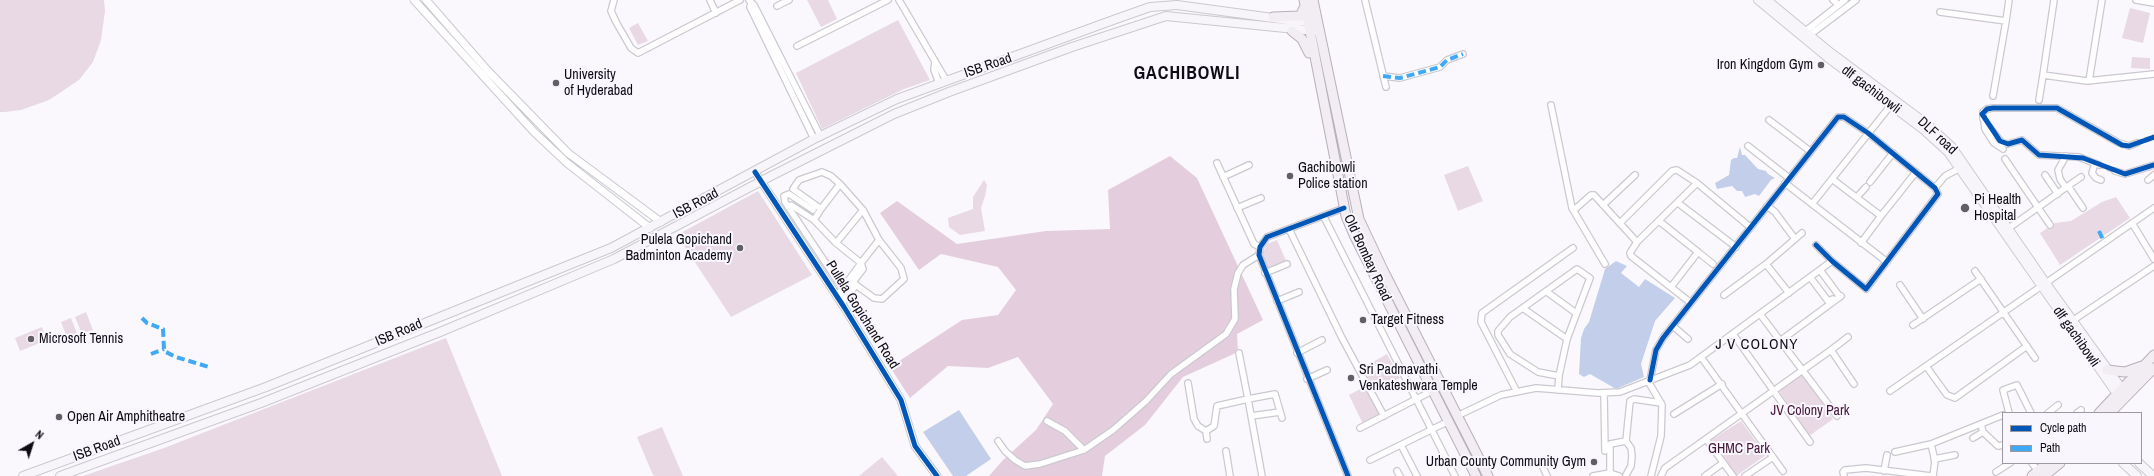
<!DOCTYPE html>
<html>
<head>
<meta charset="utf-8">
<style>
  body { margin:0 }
  #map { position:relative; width:2154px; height:476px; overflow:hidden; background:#faf8fc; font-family:"Archivo Narrow",sans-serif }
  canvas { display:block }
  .legend { position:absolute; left:2002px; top:412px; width:140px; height:52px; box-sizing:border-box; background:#f9f6fe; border:1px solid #9b98a0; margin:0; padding:5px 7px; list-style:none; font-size:12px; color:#0e0c13 }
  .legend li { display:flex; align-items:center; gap:8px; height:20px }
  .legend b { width:20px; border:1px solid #9b98a0 }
  .north { position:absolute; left:12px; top:424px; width:40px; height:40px; -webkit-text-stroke:3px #f9f6fe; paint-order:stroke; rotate:39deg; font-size:11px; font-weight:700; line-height:16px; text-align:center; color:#0e0c13 }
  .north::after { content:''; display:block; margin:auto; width:14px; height:18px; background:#0e0c13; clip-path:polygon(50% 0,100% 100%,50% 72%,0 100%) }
</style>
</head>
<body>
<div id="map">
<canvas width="2154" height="476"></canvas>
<ul class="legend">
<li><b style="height:5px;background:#0057b8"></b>Cycle path</li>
<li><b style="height:5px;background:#3fa9f5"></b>Path</li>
</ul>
<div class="north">N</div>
</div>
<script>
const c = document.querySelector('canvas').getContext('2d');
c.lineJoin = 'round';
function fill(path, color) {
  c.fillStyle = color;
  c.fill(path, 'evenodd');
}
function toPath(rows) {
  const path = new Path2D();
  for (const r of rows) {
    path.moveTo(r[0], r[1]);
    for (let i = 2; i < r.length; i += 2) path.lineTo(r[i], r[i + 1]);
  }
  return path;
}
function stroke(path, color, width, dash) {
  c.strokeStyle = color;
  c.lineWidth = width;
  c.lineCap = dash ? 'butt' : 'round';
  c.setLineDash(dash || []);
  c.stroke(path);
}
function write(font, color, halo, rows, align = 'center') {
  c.font = font + ' "Archivo Narrow",sans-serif';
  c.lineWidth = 4;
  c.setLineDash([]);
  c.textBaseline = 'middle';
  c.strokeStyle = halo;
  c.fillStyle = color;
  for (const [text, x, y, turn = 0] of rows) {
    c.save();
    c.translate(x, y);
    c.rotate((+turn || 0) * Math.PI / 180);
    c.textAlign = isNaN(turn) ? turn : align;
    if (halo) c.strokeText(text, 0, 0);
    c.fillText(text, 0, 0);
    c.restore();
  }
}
const green = toPath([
  [0,0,104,0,105,11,101,40,93,62,79,80,49,100,21,110,5,112,0,112],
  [807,0,828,0,837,19,821,27],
  [2130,8,2150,13,2143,43,2122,38],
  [898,20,930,80,904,89,822,129,796,73],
  [638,23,648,41,638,45,629,28],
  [2132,57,2150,58,2150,69,2131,68],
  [1468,166,1483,201,1458,211,1444,175],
  [984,180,987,185,985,196,981,208,985,231,960,235,949,227,948,218,973,209,973,197],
  [758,191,812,275,731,317,677,235],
  [2116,197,2130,218,2060,265,2040,233,2055,223,2071,221,2102,202],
  [1277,240,1287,263,1268,271,1262,257,1263,252,1267,244],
  [86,312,93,330,82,334,75,317],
  [71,318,78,336,68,340,61,322],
  [42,327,47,340,20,351,15,338],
  [446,338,502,476,83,476,164,448],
  [1387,354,1400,378,1386,385,1382,380,1373,386,1367,375,1378,370,1373,362],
  [1803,374,1833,419,1809,436,1779,391],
  [1366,386,1379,415,1363,424,1349,395],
  [1741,421,1766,455,1736,476,1711,440],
  [662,427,667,439,683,476,654,476,652,473,637,437],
  [882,457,898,476,859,476]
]);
const forest = toPath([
  [1170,156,1197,178,1263,320,1237,334,1238,352,1183,377,1145,425,1105,456,1102,476,989,476,1003,460,1036,430,1053,404,1018,357,988,368,948,366,910,398,890,367,962,320,998,315,1016,290,998,267,941,254,919,270,880,213,897,201,957,244,1046,231,1110,229,1108,190]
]);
const water = toPath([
  [1740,147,1742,155,1745,155,1758,169,1766,171,1768,174,1775,178,1771,180,1759,196,1755,194,1745,197,1742,191,1737,191,1732,186,1717,189,1715,183,1729,175,1731,160,1734,158,1737,158],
  [1616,261,1627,266,1621,273,1639,287,1645,279,1675,298,1655,321,1641,364,1644,377,1616,389,1590,374,1584,377,1579,374,1581,338,1584,329,1589,322,1605,269],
  [959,410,991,459,966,476,953,476,923,432]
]);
const minorTunnel = toPath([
  [2137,143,2154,137],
  [2099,165,2115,171]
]);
const minor = toPath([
  [614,0,611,11,616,22,631,48,638,53,740,0],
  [710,0,716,13],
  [749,0,754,5,821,137],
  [899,0,946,80],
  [1365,0,1386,87],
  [1833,0,1838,4],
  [2054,0,2043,75,2087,81,2154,74],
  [2136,0,2154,3],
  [751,3,750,7,814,139],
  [777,6,789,0],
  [1940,12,2006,21,1993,96],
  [2006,21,2009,0],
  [1803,33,1845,0],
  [1807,37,1856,0],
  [797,46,888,0],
  [935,61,934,70,939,83],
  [1383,76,1400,78,1440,67,1447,60,1463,54],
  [2089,81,2102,0],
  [2039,100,2043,75],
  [1551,105,1572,208,1605,264],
  [1769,120,1810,151],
  [1984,121,1985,129,1994,143,2003,149],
  [1748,146,1789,178],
  [2005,159,2050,225],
  [1217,163,1254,244,1260,247],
  [2095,163,2092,173,2096,178,2101,180],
  [2099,165,2079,157,2039,155,2022,140,2008,144,2002,143,1983,119,1983,112,1987,109,1993,108,2057,108,2119,143,2129,146,2137,143],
  [2115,171,2125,174,2154,165],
  [822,172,831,176,840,184,821,209,793,189,799,180,822,172],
  [2045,175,2058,194],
  [1223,177,1249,165],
  [1832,179,1881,216,1861,243],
  [2148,180,2154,175],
  [1870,182,1893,153],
  [1785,183,1887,262],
  [840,184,863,210,879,240,901,268,904,279,882,299,874,298,856,285,842,304],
  [2068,186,2081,177],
  [1935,188,1945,176,1960,168],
  [2066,188,2060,179,2058,170,2066,156],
  [1857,197,1866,187],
  [1678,203,1736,247],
  [1812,204,1891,105],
  [1603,205,1635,175],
  [1767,206,1775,212,1795,239],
  [788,207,791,205,814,220],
  [1237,208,1261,198],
  [1344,208,1267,237,1260,247,1259,255,1348,476],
  [821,209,814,220,836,243,863,210],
  [813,210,789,194,784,196,785,202,843,289],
  [1574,210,1591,195,1594,195,1637,242],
  [1881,216,1916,172],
  [1324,217,1455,476],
  [1659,221,1698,252,1671,287],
  [1620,223,1672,171,1677,170,1697,183,1750,227],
  [2132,223,2154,259],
  [2009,228,2068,186,2083,208],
  [1289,229,1342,338,1384,416],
  [836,243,861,263,879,240],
  [1698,252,1713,264],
  [1766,264,1789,293],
  [1820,270,1840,297],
  [1975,271,2035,358],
  [1265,273,1287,264],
  [1810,277,1828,301,1833,299],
  [849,280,853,282,863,269,861,263],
  [1900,285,1923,319],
  [1547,292,1576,313],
  [1724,295,1766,264,1802,233],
  [837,296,859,266],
  [840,300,853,282,856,285],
  [1277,301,1299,292],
  [1691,303,1631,256,1630,253,1637,242,1697,183],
  [1524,309,1567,339],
  [1760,314,1837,416],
  [2072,321,2154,266],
  [1913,325,1981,279],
  [1673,326,1688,339],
  [1733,334,1810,442],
  [1780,341,1841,296],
  [1831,350,1848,337],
  [1297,353,1322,340],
  [1701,357,1783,471],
  [1926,366,1947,395,1955,398,2027,346],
  [1307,379,1327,370],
  [1650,380,1656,350,1663,338,1838,117,1844,117,1868,133,1935,188,1938,194,1866,289,1832,261,1816,245],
  [1648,381,1662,405,1661,436,1651,476],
  [1188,383,1194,419,1198,426,1206,431],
  [1558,390,1559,376,1567,339,1590,278,1577,269,1510,317,1498,331,1498,335,1510,354,1538,372,1559,376],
  [1890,391,2154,208],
  [1517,392,1481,322,1482,313,1573,248],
  [1604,394,1605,451],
  [2009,413,2003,390,2017,385,2031,413],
  [2048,413,2058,405],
  [2077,413,2081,410],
  [1674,414,1722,384],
  [1251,416,1280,412],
  [1457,416,1501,395,1536,388,1598,393,1620,392,1690,365,1832,261],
  [1047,421,1065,431,1084,450,1113,430,1146,401,1171,374,1226,334,1235,319,1234,289,1238,273,1243,265,1259,255],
  [1981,424,1983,432,1998,446,2003,445],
  [1360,428,1432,391],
  [1973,438,1983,432],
  [1207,439,1206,431,1214,426,1217,406,1248,399,1239,353],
  [1706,439,1733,476],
  [998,441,1005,451,1015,460,1025,466,1040,464,1084,450],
  [1626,441,1631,448,1632,456,1631,466,1626,475],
  [1931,444,1935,461,1933,476],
  [1401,445,1417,476],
  [1226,451,1230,476],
  [1895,452,1931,444,2003,415],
  [1934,459,1955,455],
  [1370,460,1447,422],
  [1541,463,1547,476],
  [2032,463,2038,471],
  [1397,471,1400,476],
  [1884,471,1887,455],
  [1996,472,2010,463],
  [1610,473,1619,476],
  [1262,476,1248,399,1275,394,1282,418],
  [1593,476,1610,473,1610,444,1626,441,1630,401,1634,399,1661,403],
  [1661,476,1665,468,1831,350,1854,384],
  [1705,476,1723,463],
  [1745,476,1773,457],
  [1844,476,1843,472,1845,470,1866,468,1931,476]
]);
const tertiary = toPath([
  [414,0,534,132,567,163,650,228],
  [426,0,488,71,568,153,661,222],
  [755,172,844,307,901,400,915,446,937,476]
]);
const secondary = toPath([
  [1758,0,1827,57,1924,130,1948,152,2117,394],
  [1767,0,1830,52,1928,125,1952,147,2045,282,2122,389],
  [2123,463,2137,476],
  [2139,463,2153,476],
  [23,476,266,387,611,248,814,139,897,99,1116,19,1150,7,1177,5,1295,21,1315,22],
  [60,476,261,403,440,332,614,259,771,176,894,114,949,92,1072,47,1166,16,1315,31]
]);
const primary = toPath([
  [1304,0,1346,216,1355,237,1476,476],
  [1313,0,1359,219,1383,270,1488,476],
  [1273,17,1300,16,1305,6],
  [1292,31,1302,39,1309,53],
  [2107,370,2125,372,2142,366],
  [2099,413,2154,355],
  [2110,413,2154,368],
  [2032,476,2047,463],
  [2044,476,2060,463]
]);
const quiet = toPath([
  [1383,76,1400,78,1440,67,1447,60,1463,54],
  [2099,231,2104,242],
  [142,318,147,323,163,329,164,349,166,352,176,357,209,367],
  [151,354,164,349]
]);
const cycleway = toPath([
  [2154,137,2129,146,2122,145,2057,108,1993,108,1987,109,1982,114,2000,141,2008,144,2022,140,2039,155,2083,158,2125,174,2154,165],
  [755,172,844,307,901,400,915,446,937,476],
  [1344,208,1267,237,1260,247,1259,255,1348,476],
  [1650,380,1656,350,1663,338,1838,117,1844,117,1868,133,1935,188,1938,194,1866,289,1832,261,1816,245]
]);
const markers = [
  [1821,65,4,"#615f65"],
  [556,83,4,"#615f65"],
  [1290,176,4,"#615f65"],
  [1965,208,5,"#615f65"],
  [740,248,4,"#615f65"],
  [1363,320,4,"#615f65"],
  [31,339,4,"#615f65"],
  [1351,378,4,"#615f65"],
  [59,417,4,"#615f65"],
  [1594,462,4,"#615f65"]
];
const poiNames = [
  ["Iron Kingdom Gym",1813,65,"right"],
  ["University",564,75],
  ["of Hyderabad",564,91],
  ["Gachibowli",1298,168],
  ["Police station",1298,184],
  ["Pi Health",1974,200],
  ["Hospital",1974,216],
  ["Pulela Gopichand",732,240,"right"],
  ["Badminton Academy",732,256,"right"],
  ["Target Fitness",1371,320],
  ["Microsoft Tennis",39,339],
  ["Sri Padmavathi",1359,370],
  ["Venkateshwara Temple",1359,386],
  ["Open Air Amphitheatre",67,417],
  ["Urban County Community Gym",1586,462,"right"]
];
const streetNames = [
  ["ISB Road",988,66,-19],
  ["dlf gachibowli",1871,90,37],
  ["DLF road",1937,136,43],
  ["ISB Road",696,204,-28],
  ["Old Bombay Road",1367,258,65],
  ["Pullela Gopichand Road",862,315,58],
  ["ISB Road",399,333,-23],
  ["dlf gachibowli",2076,337,55],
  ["ISB Road",97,449,-20]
];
const parkNames = [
  ["JV Colony Park",1810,411],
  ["GHMC Park",1739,449]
];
const neighbourhoodNames = [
  ["J V COLONY",1757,345]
];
const districtNames = [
  ["GACHIBOWLI",1187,74]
];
fill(green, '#e8d9e4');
fill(forest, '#e4cede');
fill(water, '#c3cfea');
stroke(minorTunnel, '#d7d5d9', 5.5, [5.5, 3]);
stroke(minor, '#cbc9cf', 8);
stroke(tertiary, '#cbc9cf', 9);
stroke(secondary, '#cbc9cf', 10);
stroke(primary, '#b8afbb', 11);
stroke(minor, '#fefeff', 5.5);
stroke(tertiary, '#fefeff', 7);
stroke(secondary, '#f7f5f9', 8);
stroke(primary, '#f2ecf3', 9);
stroke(quiet, '#3fa9f5', 4, [8, 4]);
stroke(cycleway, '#0057b8', 5);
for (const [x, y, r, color] of markers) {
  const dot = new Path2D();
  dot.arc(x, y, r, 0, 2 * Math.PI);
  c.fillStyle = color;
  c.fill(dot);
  stroke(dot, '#f9f6fe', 1.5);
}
write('14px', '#0e0c13', '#f9f6fe', poiNames, 'left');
write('14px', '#0e0c13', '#f9f6fe', streetNames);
write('14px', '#441638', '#f9f6fe', parkNames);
c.letterSpacing = '1px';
write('15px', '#0e0c13', '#f9f6fe', neighbourhoodNames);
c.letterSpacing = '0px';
c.letterSpacing = '1px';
write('bold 18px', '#0e0c13', '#f9f6fe', districtNames);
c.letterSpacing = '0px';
</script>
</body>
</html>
